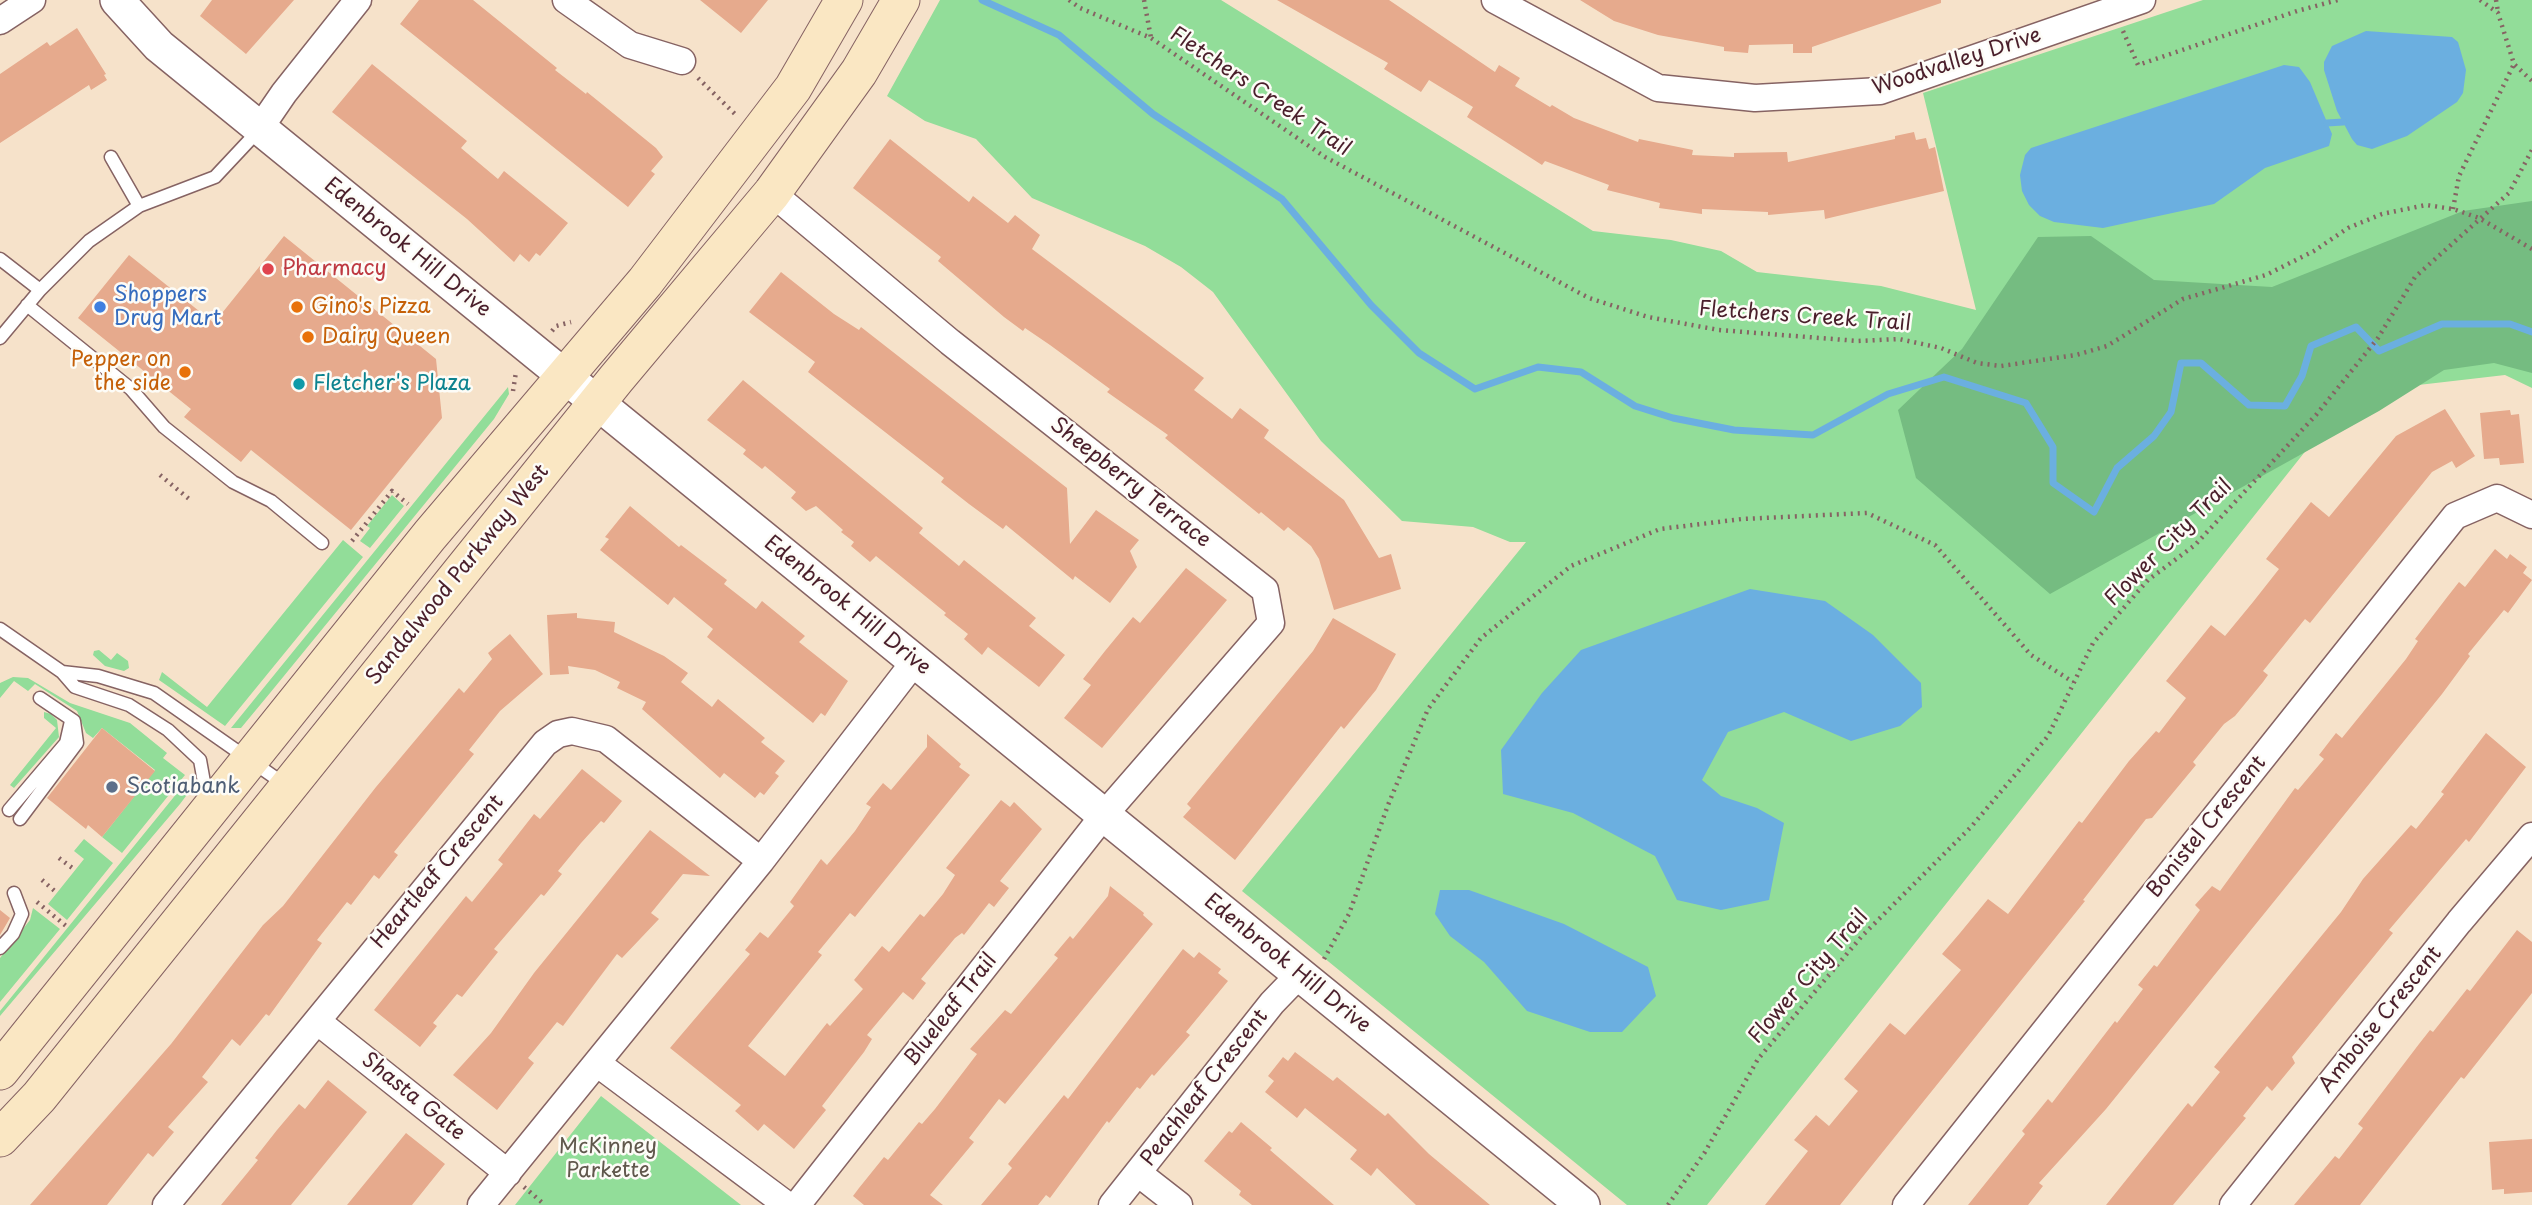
<!DOCTYPE html>
<html>
<head>
<meta charset="utf-8">
<style>
  body { margin:0 }
  canvas { display:block; background:#f6e2ca }
</style>
</head>
<body>
<canvas width="2532" height="1205"></canvas>
<script>
const c = document.querySelector('canvas').getContext('2d');
c.lineJoin = 'round';
function fill(path, color) {
  c.fillStyle = color;
  c.fill(path, 'evenodd');
}
function toPath(rows) {
  const path = new Path2D();
  for (const r of rows) {
    path.moveTo(r[0], r[1]);
    for (let i = 2; i < r.length; i += 2) path.lineTo(r[i], r[i + 1]);
  }
  return path;
}
function stroke(path, color, width, dash) {
  c.strokeStyle = color;
  c.lineWidth = width;
  c.lineCap = dash ? 'butt' : 'round';
  c.setLineDash(dash || []);
  c.stroke(path);
}
function write(font, color, halo, rows, align = 'center') {
  c.font = font + ' "Playpen Sans",sans-serif';
  c.lineWidth = 5;
  c.setLineDash([]);
  c.textBaseline = 'middle';
  c.strokeStyle = halo;
  c.fillStyle = color;
  for (const [text, x, y, turn = 0] of rows) {
    c.save();
    c.translate(x, y);
    c.rotate((+turn || 0) * Math.PI / 180);
    c.textAlign = isNaN(turn) ? turn : align;
    if (halo) c.strokeText(text, 0, 0);
    c.fillText(text, 0, 0);
    c.restore();
  }
}
const green = toPath([
  [940,0,1221,0,1593,231,1671,240,1721,251,1757,272,1881,286,1976,310,1923,93,2203,0,2532,0,2532,388,2505,375,2401,387,2323,429,1707,1205,1627,1205,1242,891,1526,542,1510,542,1473,527,1402,521,1321,441,1213,292,1181,267,1145,246,1032,198,976,139,925,121,887,96],
  [508,387,509,394,494,419,270,693,241,728,231,728],
  [392,495,404,506,370,548,360,541,370,528,367,526],
  [343,540,363,557,225,726,159,680,162,672,207,707],
  [99,650,111,660,117,653,128,661,129,668,124,671,105,666,93,655,94,651],
  [13,677,28,678,70,703,130,723,167,753,163,758,185,775,122,853,102,837,155,770,102,728,93,738,86,733,77,711,35,684,28,691,14,681,0,698,0,683],
  [44,712,51,714,57,720,59,737,14,788,10,785,56,728,44,718],
  [186,782,192,788,180,804,0,1016,0,1011],
  [84,839,113,863,67,920,48,904,84,859,74,851],
  [33,908,60,929,0,1002,0,958,30,920],
  [601,1096,741,1205,515,1205]
]);
const forest = toPath([
  [2532,201,2532,373,2494,363,2444,370,2379,411,2050,594,1916,478,1898,410,1962,349,2038,237,2091,236,2154,280,2272,287,2463,211]
]);
const water = toPath([
  [2366,31,2452,37,2458,42,2466,70,2463,93,2457,102,2407,136,2372,149,2357,145,2352,139,2337,111,2324,70,2324,62,2332,46],
  [2284,65,2299,67,2310,82,2332,134,2329,146,2265,168,2214,204,2103,228,2054,222,2040,216,2029,205,2022,191,2020,175,2025,155,2031,148],
  [1750,589,1825,601,1873,635,1921,683,1922,707,1900,726,1851,741,1784,712,1728,732,1702,780,1721,796,1757,808,1784,823,1769,900,1721,910,1677,900,1655,856,1573,813,1503,794,1501,750,1542,693,1581,650],
  [1440,890,1469,890,1564,924,1648,967,1656,996,1622,1032,1590,1032,1527,1011,1484,962,1450,936,1435,914]
]);
const stream = toPath([
  [982,0,1059,35,1153,114,1282,199,1371,305,1419,353,1475,389,1538,367,1581,372,1635,406,1673,418,1734,430,1813,435,1888,394,1944,377,2026,403,2053,447,2053,483,2094,512,2117,468,2154,436,2171,412,2181,363,2201,363,2249,405,2285,406,2302,376,2311,346,2356,327,2379,351,2442,324,2510,324,2532,332],
  [2327,123,2343,122]
]);
const building = toPath([
  [212,0,294,0,246,54,200,16],
  [419,0,473,0,557,68,555,70,586,94,587,92,656,148,663,157,651,171,655,174,628,207,400,24],
  [700,0,768,0,741,33],
  [1277,0,1389,0,1495,72,1499,65,1520,78,1515,86,1550,107,1552,105,1574,118,1638,142,1639,139,1693,150,1692,155,1734,157,1734,153,1787,152,1788,162,1895,139,1895,136,1914,132,1916,140,1926,138,1929,149,1935,147,1944,191,1825,219,1824,210,1768,215,1768,212,1702,209,1702,214,1659,208,1660,203,1607,190,1609,185,1545,161,1542,165,1467,117,1473,107,1429,80,1421,92,1384,69,1388,63],
  [1580,0,1941,0,1941,3,1812,47,1812,53,1793,53,1793,44,1749,45,1748,53,1724,51,1724,47,1658,35,1614,21],
  [77,28,106,74,104,75,107,80,91,90,89,85,0,143,0,74,47,42,50,46],
  [372,64,467,141,461,148,498,179,504,171,568,223,540,256,536,253,529,262,520,254,514,262,467,219,332,112],
  [890,139,969,202,973,196,1008,223,1015,215,1040,235,1032,249,1204,378,1194,390,1232,419,1240,408,1269,430,1264,438,1344,500,1379,558,1391,554,1401,589,1334,610,1319,559,1311,546,1288,527,1284,531,1261,512,1259,514,1165,438,1168,435,1107,392,1110,389,1050,345,1025,328,1023,331,1004,317,938,261,941,257,853,188],
  [284,236,436,359,442,418,351,530,251,450,241,462,184,417,191,409,78,318,129,255,214,323],
  [781,272,834,314,859,330,861,327,1067,488,1070,544,1096,510,1139,540,1130,551,1137,567,1110,603,1075,576,1073,580,1006,525,1003,529,969,504,941,482,944,478,808,372,815,362,749,312],
  [743,380,923,528,919,533,959,566,964,560,1036,618,1029,626,1065,655,1039,687,988,647,982,655,964,639,968,634,944,615,946,613,876,556,870,562,851,546,854,542,841,532,843,530,816,506,806,511,791,498,796,492,765,466,762,469,743,454,746,450,707,420],
  [2445,409,2475,456,2456,468,2452,461,2432,472,2310,623,2305,619,2263,671,2268,675,2263,682,2235,716,2224,724,2193,762,2196,765,2152,818,2146,819,2083,900,2085,901,1840,1205,1765,1205,1808,1151,1794,1140,1816,1115,1829,1126,1858,1091,1844,1079,1890,1023,1905,1035,1961,970,1942,954,1960,933,1988,899,2008,914,2079,821,2082,823,2129,761,2156,731,2159,733,2186,698,2166,681,2211,625,2225,636,2253,602,2279,569,2266,559,2311,502,2329,517,2396,436],
  [2510,410,2511,415,2519,414,2524,463,2500,465,2499,458,2484,459,2480,413],
  [630,506,679,547,681,545,727,580,724,584,756,609,762,601,805,636,799,642,848,681,825,716,821,713,813,723,707,637,713,629,674,597,668,605,600,550,609,539,605,537],
  [2495,549,2507,559,2510,554,2527,567,2523,573,2532,580,2508,613,2504,610,2468,654,2470,656,2442,694,2106,1109,2039,1183,2043,1186,2028,1205,1968,1205,2025,1134,2022,1131,2048,1099,2052,1103,2115,1021,2117,1023,2143,989,2138,985,2154,965,2157,967,2200,910,2195,905,2212,886,2220,891,2295,788,2298,790,2324,759,2319,755,2336,733,2342,738,2406,659,2418,641,2415,639,2448,596,2459,582,2465,587],
  [1186,568,1227,600,1102,748,1064,718,1091,685,1083,679,1105,651,1133,617,1140,623],
  [577,613,577,618,615,622,614,632,664,656,688,673,681,682,712,707,718,699,765,738,761,742,785,761,775,773,779,776,764,795,760,792,755,798,724,773,720,778,642,709,646,702,617,688,620,682,595,670,568,666,569,674,550,675,547,615],
  [1333,618,1396,654,1376,690,1344,729,1341,726,1235,860,1183,817,1191,808,1187,804,1313,651],
  [510,634,543,674,500,711,469,750,474,754,394,852,398,855,379,879,374,875,351,905,347,902,317,940,322,943,269,1016,266,1014,240,1046,232,1039,202,1077,208,1082,168,1127,174,1132,153,1157,148,1153,107,1205,30,1205,171,1044,263,925,283,906,376,787,459,688,464,693,492,659,488,653],
  [102,728,155,771,102,837,88,825,86,829,47,798],
  [2486,733,2526,767,2469,842,2466,839,2389,930,2393,933,2292,1057,2295,1063,2272,1091,2267,1086,2243,1116,2246,1118,2173,1205,2106,1205,2188,1103,2192,1107,2220,1072,2214,1067,2341,912,2363,879,2411,825,2416,829,2444,794,2441,792],
  [927,734,961,764,959,767,970,775,855,917,850,913,818,952,822,955,748,1046,785,1076,827,1023,830,1026,863,989,854,980,882,946,889,952,920,914,924,917,943,894,955,875,946,868,1001,800,1010,807,1014,802,1042,829,1000,881,1009,888,994,907,989,903,964,935,962,933,955,938,921,979,926,983,913,1000,903,992,867,1035,872,1039,864,1052,822,1106,826,1110,794,1149,764,1124,758,1131,735,1111,741,1105,670,1048,750,954,745,950,760,932,768,938,794,906,790,902,821,859,827,865,855,831,871,807,866,804,883,783,891,790,927,747],
  [582,769,622,801,604,823,601,821,581,843,558,871,562,874,544,896,541,894,494,949,498,952,462,997,457,994,433,1023,437,1026,420,1047,374,1010,466,896,472,902,503,864,498,860,534,814,540,819],
  [650,830,710,876,683,874,651,913,659,919,622,958,617,954,563,1026,557,1022,528,1058,534,1063,497,1110,453,1075,491,1033,534,973],
  [1110,886,1144,913,1143,915,1153,924,1005,1104,999,1099,969,1138,974,1142,930,1195,943,1205,864,1205,853,1196,859,1188,884,1157,888,1160,919,1122,922,1124,935,1109,977,1054,970,1049,1005,1010,1011,1014,1058,958,1054,955,1070,936,1073,939,1108,896],
  [0,910,10,918,0,935],
  [2517,930,2532,942,2532,993,2464,1079,2461,1077,2360,1205,2294,1205,2335,1156,2339,1159,2363,1128,2358,1124,2419,1044,2430,1030,2433,1032,2467,989,2470,991],
  [1183,949,1194,958,1199,952,1221,969,1218,973,1228,981,1186,1032,1190,1035,1154,1076,1152,1074,1140,1089,1137,1087,1109,1123,1107,1121,1050,1198,1046,1195,1038,1205,981,1205,1012,1168,1008,1164,1064,1095,1068,1099],
  [1295,1052,1333,1081,1337,1077,1385,1116,1388,1113,1429,1154,1490,1205,1416,1205,1377,1168,1371,1176,1350,1159,1357,1150,1305,1108,1297,1118,1265,1092,1274,1081,1268,1076,1283,1057,1288,1061],
  [328,1080,367,1112,291,1205,221,1205,258,1160,255,1158,277,1130,299,1104,305,1109],
  [1241,1122,1272,1148,1270,1150,1334,1205,1252,1205,1239,1195,1241,1191,1204,1161,1229,1131,1232,1133],
  [406,1133,445,1164,412,1205,347,1205],
  [2532,1139,2532,1192,2504,1194,2504,1189,2492,1190,2489,1142]
]);
const path = toPath([
  [1069,0,1080,8,1151,38,1325,157,1589,298,1648,317,1719,330,1858,341,1899,339,1941,348,1977,363,2001,366,2076,355,2107,346,2183,299,2266,275,2314,251,2348,228,2382,214,2426,205,2453,209,2479,218,2532,249],
  [1144,0,1151,38],
  [2480,0,2498,13,2514,64,2532,81],
  [2496,0,2498,12],
  [2123,31,2138,65,2297,11,2338,0],
  [698,78,737,116],
  [2453,209,2459,176,2514,64],
  [552,331,556,326,571,322],
  [513,391,516,372],
  [160,475,189,499],
  [352,541,392,491,408,504],
  [59,858,75,870],
  [42,880,57,893],
  [37,902,66,926],
  [1324,959,1349,914,1388,805,1428,709,1481,638,1571,566,1660,529,1742,519,1867,513,1935,545,2031,655,2073,682],
  [524,1187,545,1205],
  [1668,1205,1705,1152,1758,1059,1862,936,1971,827,2048,736,2093,643,2148,580,2195,545,2316,415,2378,338,2415,277,2509,193,2532,150]
]);
const service = toPath([
  [111,157,139,206],
  [0,259,40,290],
  [27,305,131,389,164,427,233,482,271,501,322,543],
  [0,338,40,290,89,241,139,206,215,177,259,130],
  [0,629,62,672,75,687,129,705,168,730,200,760,207,799],
  [62,672,98,676,154,693,287,786],
  [9,810,66,743,71,721],
  [20,819,77,743,74,721,40,698],
  [0,948,13,934,22,914,14,893]
]);
const minor = toPath([
  [566,0,630,45,682,61],
  [1495,0,1658,88,1755,98,1880,91,2142,0],
  [0,21,32,0],
  [260,128,284,93,358,0],
  [772,193,950,342,1265,590,1271,623,1104,815,797,1205],
  [317,1021,508,1173],
  [598,1064,787,1205],
  [1138,1173,1179,1205],
  [166,1205,545,743,558,734,572,731,606,739,761,861],
  [481,1205,761,861,915,661],
  [1112,1205,1272,1003,1300,974],
  [1906,1205,2455,516,2497,498,2532,515],
  [2233,1205,2459,922,2532,836]
]);
const tertiary = toPath([
  [117,0,159,46,1583,1205]
]);
const secondary = toPath([
  [0,1071,430,535,645,282,793,88,844,0],
  [0,1138,39,1097,616,379,772,193,859,72,901,0]
]);
const markers = [
  [268,269,7,"#e0444e"],
  [100,307,7,"#3f7fe0"],
  [297,307,7,"#e8710a"],
  [308,337,7,"#e8710a"],
  [185,372,7,"#e8710a"],
  [299,384,7,"#0f9aa8"],
  [112,787,7,"#5c6f8a"]
];
const streetNames = [
  ["Woodvalley Drive",1957,62,-18],
  ["Fletchers Creek Trail",1260,92,34],
  ["Edenbrook Hill Drive",407,248,39],
  ["Fletchers Creek Trail",1805,317,4],
  ["Sheepberry Terrace",1130,483,38],
  ["Flower City Trail",2169,543,-45],
  ["Sandalwood Parkway West",458,575,-51],
  ["Edenbrook Hill Drive",847,606,39],
  ["Bonistel Crescent",2207,827,-51],
  ["Heartleaf Crescent",438,872,-50],
  ["Edenbrook Hill Drive",1287,964,39],
  ["Flower City Trail",1809,977,-49],
  ["Blueleaf Trail",951,1010,-52],
  ["Amboise Crescent",2381,1020,-51],
  ["Peachleaf Crescent",1205,1088,-52],
  ["Shasta Gate",413,1097,39]
];
const healthNames = [
  ["Pharmacy",282,269]
];
const shopNames = [
  ["Shoppers",114,295],
  ["Drug Mart",114,319]
];
const foodNames = [
  ["Gino's Pizza",311,307],
  ["Dairy Queen",322,337],
  ["Pepper on",171,360,"right"],
  ["the side",171,384,"right"]
];
const cultureNames = [
  ["Fletcher's Plaza",313,384]
];
const serviceNames = [
  ["Scotiabank",126,787]
];
const parkNames = [
  ["McKinney",608,1147],
  ["Parkette",608,1171]
];
fill(green, '#92dd99');
fill(forest, '#75bc81');
fill(water, '#6bafe0');
stroke(stream, '#6bafe0', 7);
fill(building, '#e6aa8d');
stroke(service, '#866363', 15);
stroke(minor, '#866363', 29);
stroke(tertiary, '#866363', 36);
stroke(secondary, '#866363', 39);
stroke(path, '#866363', 4.5, [2, 5]);
stroke(service, '#fff', 12);
stroke(minor, '#fff', 26);
stroke(tertiary, '#fff', 33);
stroke(secondary, '#fae7c3', 37);
for (const [x, y, r, color] of markers) {
  const dot = new Path2D();
  dot.arc(x, y, r, 0, 2 * Math.PI);
  c.fillStyle = color;
  c.fill(dot);
  stroke(dot, '#fdfcf7', 2.5);
}
write('21px', '#4a1f2b', '#fdfcf7', streetNames);
write('21px', '#be3a42', '#fdfcf7', healthNames, 'left');
write('21px', '#366cbe', '#fdfcf7', shopNames, 'left');
write('21px', '#c56008', '#fdfcf7', foodNames, 'left');
write('21px', '#0d838f', '#fdfcf7', cultureNames, 'left');
write('21px', '#4e5e75', '#fdfcf7', serviceNames, 'left');
write('21px', '#60584c', '#fdfcf7', parkNames);
</script>
</body>
</html>
